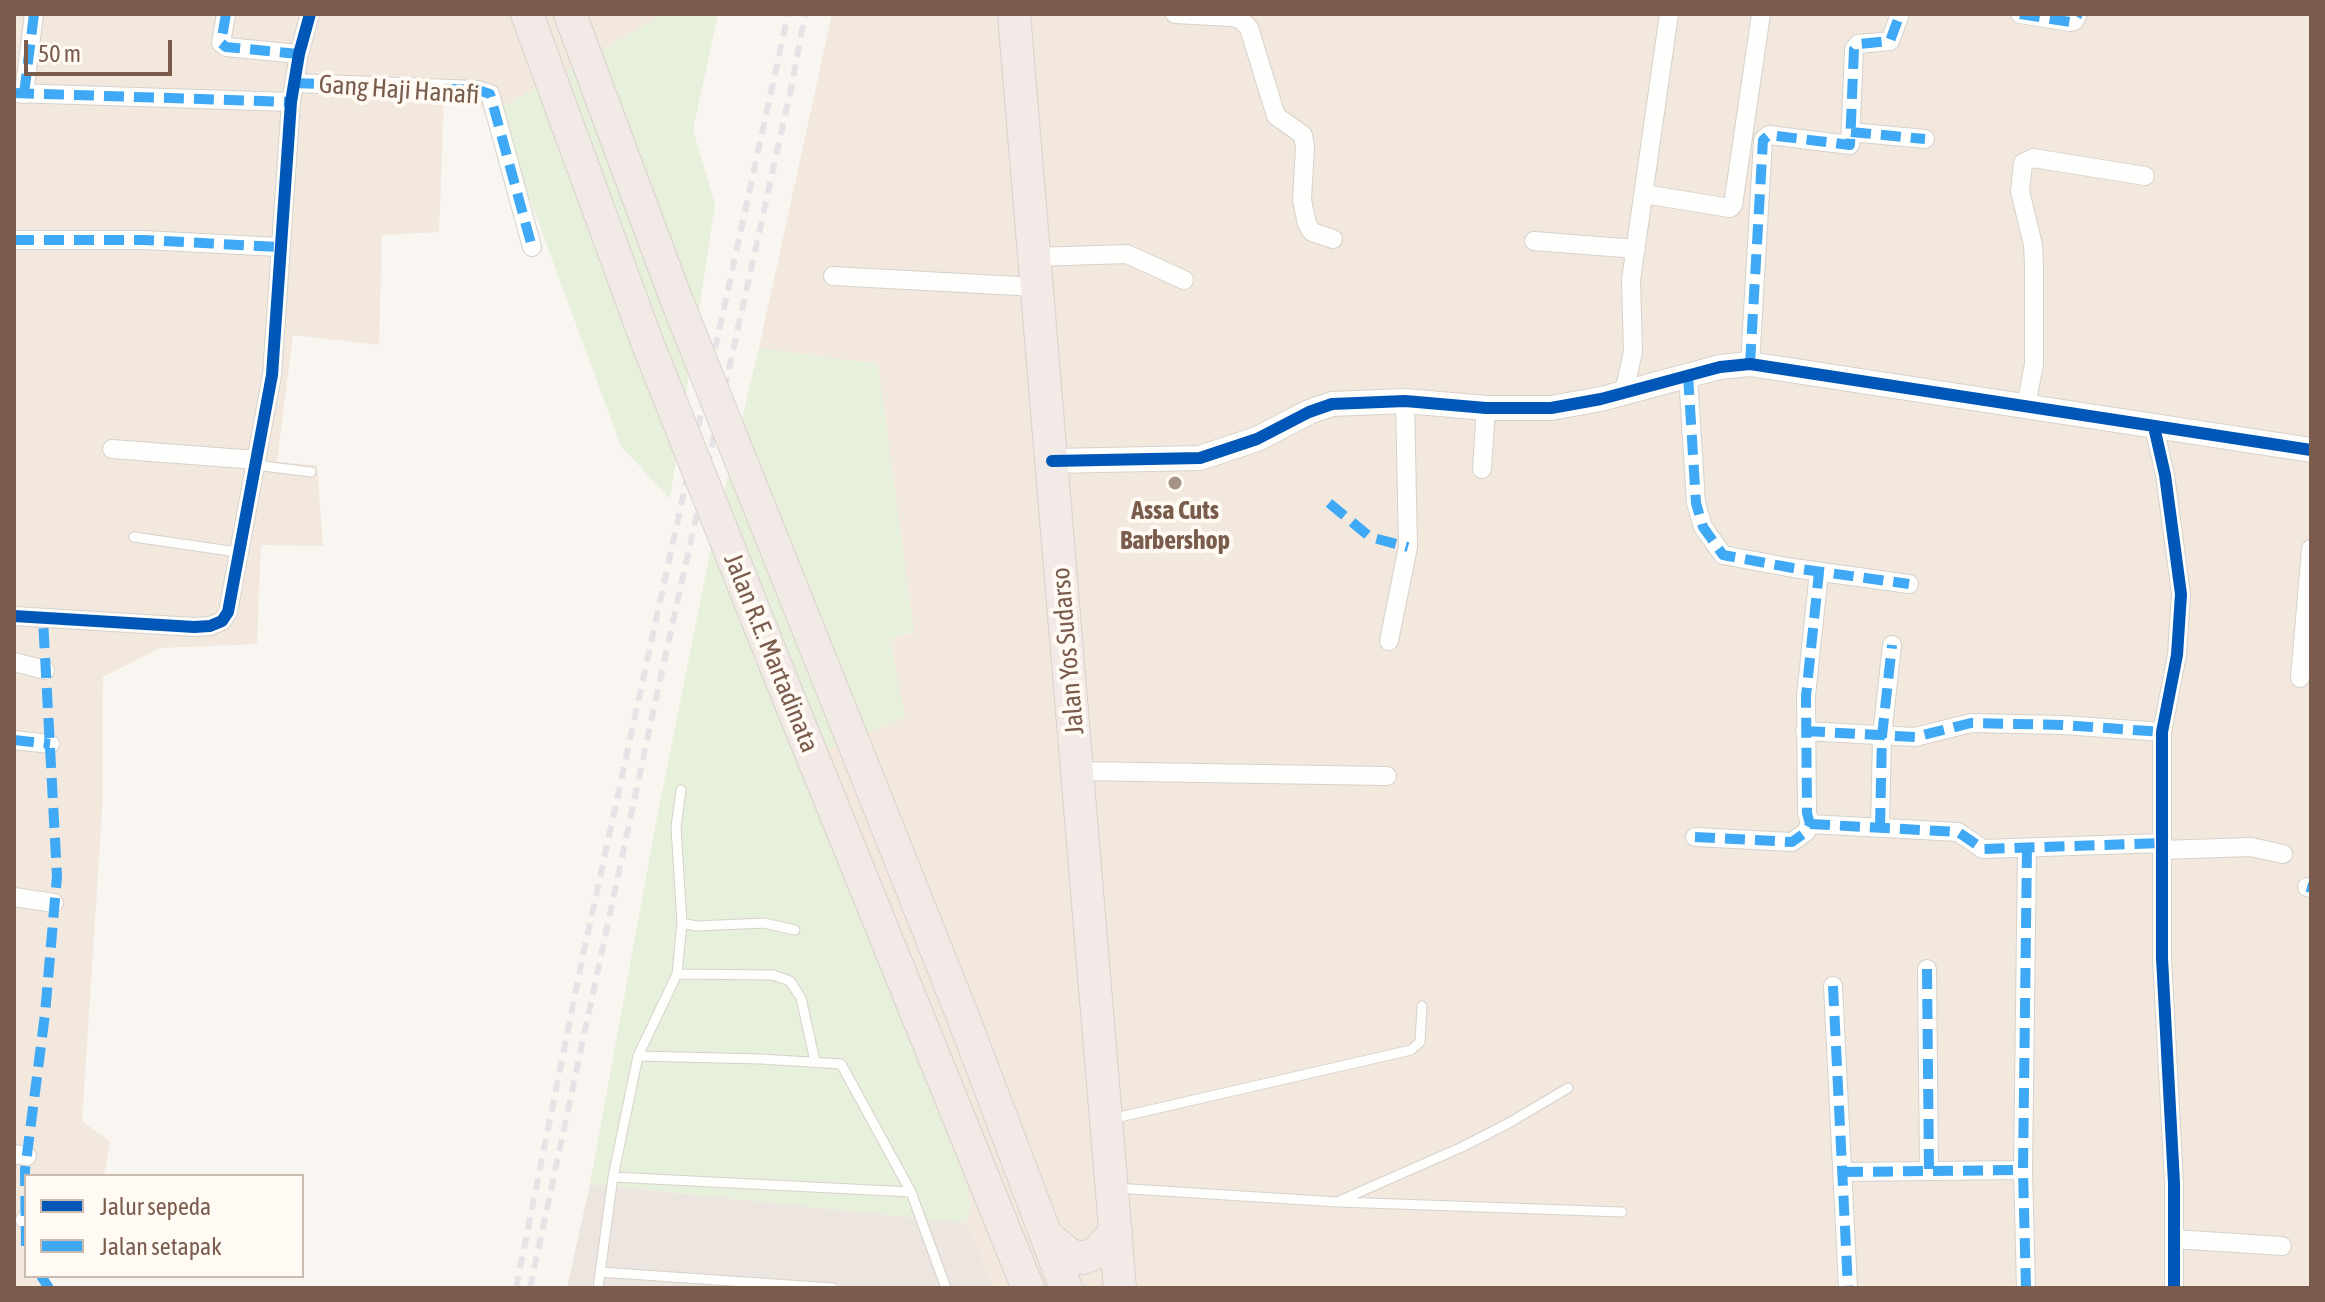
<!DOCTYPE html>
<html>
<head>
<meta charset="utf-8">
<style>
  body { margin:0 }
  #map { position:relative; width:2325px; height:1302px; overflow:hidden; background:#f9f5f0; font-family:"Asap Condensed",sans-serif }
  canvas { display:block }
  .frame { position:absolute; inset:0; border:16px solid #7a5c4d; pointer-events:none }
  .legend { position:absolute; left:24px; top:1174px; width:280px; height:104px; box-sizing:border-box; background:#fffaf3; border:2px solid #cabbb1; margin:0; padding:10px 14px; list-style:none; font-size:24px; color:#7a5c4d }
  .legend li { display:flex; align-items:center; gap:16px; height:40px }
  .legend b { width:40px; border:2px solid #cabbb1 }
  .scale { position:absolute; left:24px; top:40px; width:148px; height:36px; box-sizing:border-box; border:4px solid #7a5c4d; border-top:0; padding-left:10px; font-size:24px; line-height:28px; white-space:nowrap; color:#7a5c4d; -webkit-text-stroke:6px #fffaf3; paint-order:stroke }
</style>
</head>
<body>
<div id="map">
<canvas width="2325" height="1302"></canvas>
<div class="frame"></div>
<ul class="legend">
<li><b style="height:10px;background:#0057b8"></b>Jalur sepeda</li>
<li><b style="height:10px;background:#3fa9f5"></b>Jalan setapak</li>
</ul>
<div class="scale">50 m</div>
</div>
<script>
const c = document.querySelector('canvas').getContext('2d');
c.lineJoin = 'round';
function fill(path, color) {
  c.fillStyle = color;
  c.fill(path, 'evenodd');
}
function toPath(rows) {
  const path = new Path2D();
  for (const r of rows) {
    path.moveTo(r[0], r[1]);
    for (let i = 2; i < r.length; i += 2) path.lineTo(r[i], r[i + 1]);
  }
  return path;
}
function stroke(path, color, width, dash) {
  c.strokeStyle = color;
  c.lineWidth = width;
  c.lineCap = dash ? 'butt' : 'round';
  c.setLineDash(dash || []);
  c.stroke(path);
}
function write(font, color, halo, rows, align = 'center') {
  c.font = font + ' "Asap Condensed",sans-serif';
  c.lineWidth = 8;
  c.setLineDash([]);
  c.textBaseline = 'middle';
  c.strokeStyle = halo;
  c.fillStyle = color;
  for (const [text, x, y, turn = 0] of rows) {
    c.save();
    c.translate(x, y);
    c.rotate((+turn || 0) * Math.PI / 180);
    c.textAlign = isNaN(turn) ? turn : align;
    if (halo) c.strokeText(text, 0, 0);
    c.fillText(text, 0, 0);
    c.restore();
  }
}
const residential = toPath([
  [14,14,664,14,497,110,444,98,439,232,382,235,379,345,293,335,277,462,317,465,323,546,261,545,257,644,160,648,103,677,102,813,82,1121,110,1142,104,1176,26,1176,26,1276,46,1276,42,1288,14,1288],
  [832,14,2311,14,2311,1288,994,1288,966,1223,971,1204,799,761,904,717,890,638,914,633,878,364,759,348]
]);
const industrial = toPath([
  [590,1184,966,1223,994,1288,567,1288]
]);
const green = toPath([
  [664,14,718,14,693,130,715,205,670,499,621,446,497,110],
  [759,348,878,364,914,632,890,639,905,717,799,762,966,1182,971,1204,966,1223,590,1184,658,812,712,543]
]);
const lane = toPath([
  [255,465,311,472],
  [134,537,237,552],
  [682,923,696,926,764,923,795,930],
  [677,974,773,975,790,981,801,998,815,1061],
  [638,1056,761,1059,841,1064,911,1192,946,1288],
  [1111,1119,1411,1050,1420,1042,1422,1006],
  [613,1177,911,1192],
  [1115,1188,1337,1202,1462,1147,1509,1123,1568,1088],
  [1340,1202,1622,1212],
  [600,1272,833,1288],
  [598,1288,613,1177,638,1056,677,974,682,923,676,827,681,790]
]);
const street = toPath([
  [226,14,221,43,226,47,299,54],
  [1175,14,1231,17,1240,19,1249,28,1276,116,1303,135,1305,147,1302,200,1307,224,1312,232,1333,239],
  [2020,14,2070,22,2074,21,2078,14],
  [294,83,478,90,490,94,532,247],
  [14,93,291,102],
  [24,94,34,14],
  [1851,132,1925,139],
  [1644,194,1730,208,1733,205,1761,14],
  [14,240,144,240,279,247],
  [1534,241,1636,249],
  [1034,257,1127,254,1184,280],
  [833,276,1036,287],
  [1750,364,1763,140,1769,135,1850,145,1854,49,1858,44,1890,41,1900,14],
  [1688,375,1696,503,1703,527,1723,555,1793,568,1909,584],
  [1624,392,1633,352,1631,280,1669,14],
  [2026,406,2034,364,2034,264,2033,245,2020,191,2023,163,2033,158,2145,176],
  [2154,427,2165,475,2181,594,2177,655,2162,732,2162,958,2174,1183,2174,1288],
  [112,449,256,460],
  [1482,469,1486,408],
  [14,616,194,627,210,626,222,621,228,612,272,375,291,102,299,54,310,14],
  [1389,641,1408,547,1405,401],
  [14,662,45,670],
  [2300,678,2311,549],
  [1805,731,1915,737,1971,723,2063,725,2162,732],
  [14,740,50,744],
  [1078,771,1387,776],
  [1810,824,1958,832,1983,849,2161,843],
  [1880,828,1882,736,1892,645],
  [1695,837,1792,842,1806,832,1810,824,1807,813,1806,696,1819,572],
  [2161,850,2251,847,2283,854],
  [2307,887,2311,888],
  [14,897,54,903],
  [1927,969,1929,1171],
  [1833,986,1848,1288],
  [14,1154,27,1156],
  [1843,1172,2023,1170],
  [25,1220,26,1219],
  [2174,1239,2282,1246],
  [2026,1288,2023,1170,2027,847]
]);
const secondary = toPath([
  [1052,461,1200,458,1257,439,1309,412,1332,404,1405,401,1486,408,1551,408,1601,399,1720,367,1750,364,2311,450]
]);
const highway = toPath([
  [527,14,647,342],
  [570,14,675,296],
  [1014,14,1120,1288],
  [807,626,963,1017,1066,1288],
  [781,679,1028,1288],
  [1046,1235,1070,1255,1083,1258,1096,1253,1116,1231]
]);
const rail = toPath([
  [516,1288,582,960,788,14],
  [530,1288,653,712,792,84,805,14]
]);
const highwayBridge = toPath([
  [675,296,807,626],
  [647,342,781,679]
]);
const quiet = toPath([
  [226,14,221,43,226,47,299,54],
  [2020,14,2070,22,2074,21,2078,14],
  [294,83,478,90,490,94,532,247],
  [14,93,291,102],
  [24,94,34,14],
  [1851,132,1925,139],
  [14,240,144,240,279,247],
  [1750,364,1763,140,1769,135,1850,145,1854,49,1858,44,1890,41,1900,14],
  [1688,375,1696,503,1703,527,1723,555,1793,568,1909,584],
  [1329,503,1370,537,1408,547],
  [1805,731,1915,737,1971,723,2063,725,2162,732],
  [14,740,50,744],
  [1810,824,1958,832,1983,849,2161,843],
  [1880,828,1882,736,1892,645],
  [1695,837,1792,842,1806,832,1810,824,1807,813,1806,696,1819,572],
  [2307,887,2311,888],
  [1927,969,1929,1171],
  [1833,986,1848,1288],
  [1843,1172,2023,1170],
  [26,1246,25,1170,45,1014,57,876,43,619],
  [41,1276,49,1288],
  [2026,1288,2023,1170,2027,847]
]);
const cycleway = toPath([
  [2154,427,2165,475,2181,594,2177,655,2162,732,2162,958,2174,1183,2174,1288],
  [1052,461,1200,458,1257,439,1309,412,1332,404,1405,401,1486,408,1551,408,1601,399,1720,367,1750,364,2311,450],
  [14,616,194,627,210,626,222,621,228,612,272,375,291,102,299,54,310,14]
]);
const markers = [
  [1175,483,8,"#a69286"]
];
const streetNames = [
  ["Gang Haji Hanafi",399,90,4],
  ["Jalan Yos Sudarso",1068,651,-95],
  ["Jalan R.E. Martadinata",771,653,68]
];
const poiNames = [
  ["Assa Cuts",1175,511],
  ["Barbershop",1175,541]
];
fill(residential, '#f2e8de');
fill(industrial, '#ede5e0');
fill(green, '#e7f0db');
stroke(lane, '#d7d1cb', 11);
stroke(street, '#d7d1cb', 20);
stroke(secondary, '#d9d2cb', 26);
stroke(highway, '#dad1cc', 34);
stroke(lane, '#fefefd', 9);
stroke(street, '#fefefd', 18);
stroke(secondary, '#fefefd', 24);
stroke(highway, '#f2eae7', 32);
stroke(rail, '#e6e3e7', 6, [12, 8]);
stroke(highwayBridge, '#dad1cc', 34, []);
stroke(highwayBridge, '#f2eae7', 32);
stroke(quiet, '#3fa9f5', 10, [20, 10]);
stroke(cycleway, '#0057b8', 12);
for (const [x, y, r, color] of markers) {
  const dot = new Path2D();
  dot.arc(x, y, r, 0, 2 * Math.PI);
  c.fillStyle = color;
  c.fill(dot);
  stroke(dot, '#fffaf3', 3);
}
write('26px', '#7a5c4d', '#fffaf3', streetNames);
write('bold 26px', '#7a5c4d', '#fffaf3', poiNames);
</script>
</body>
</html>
